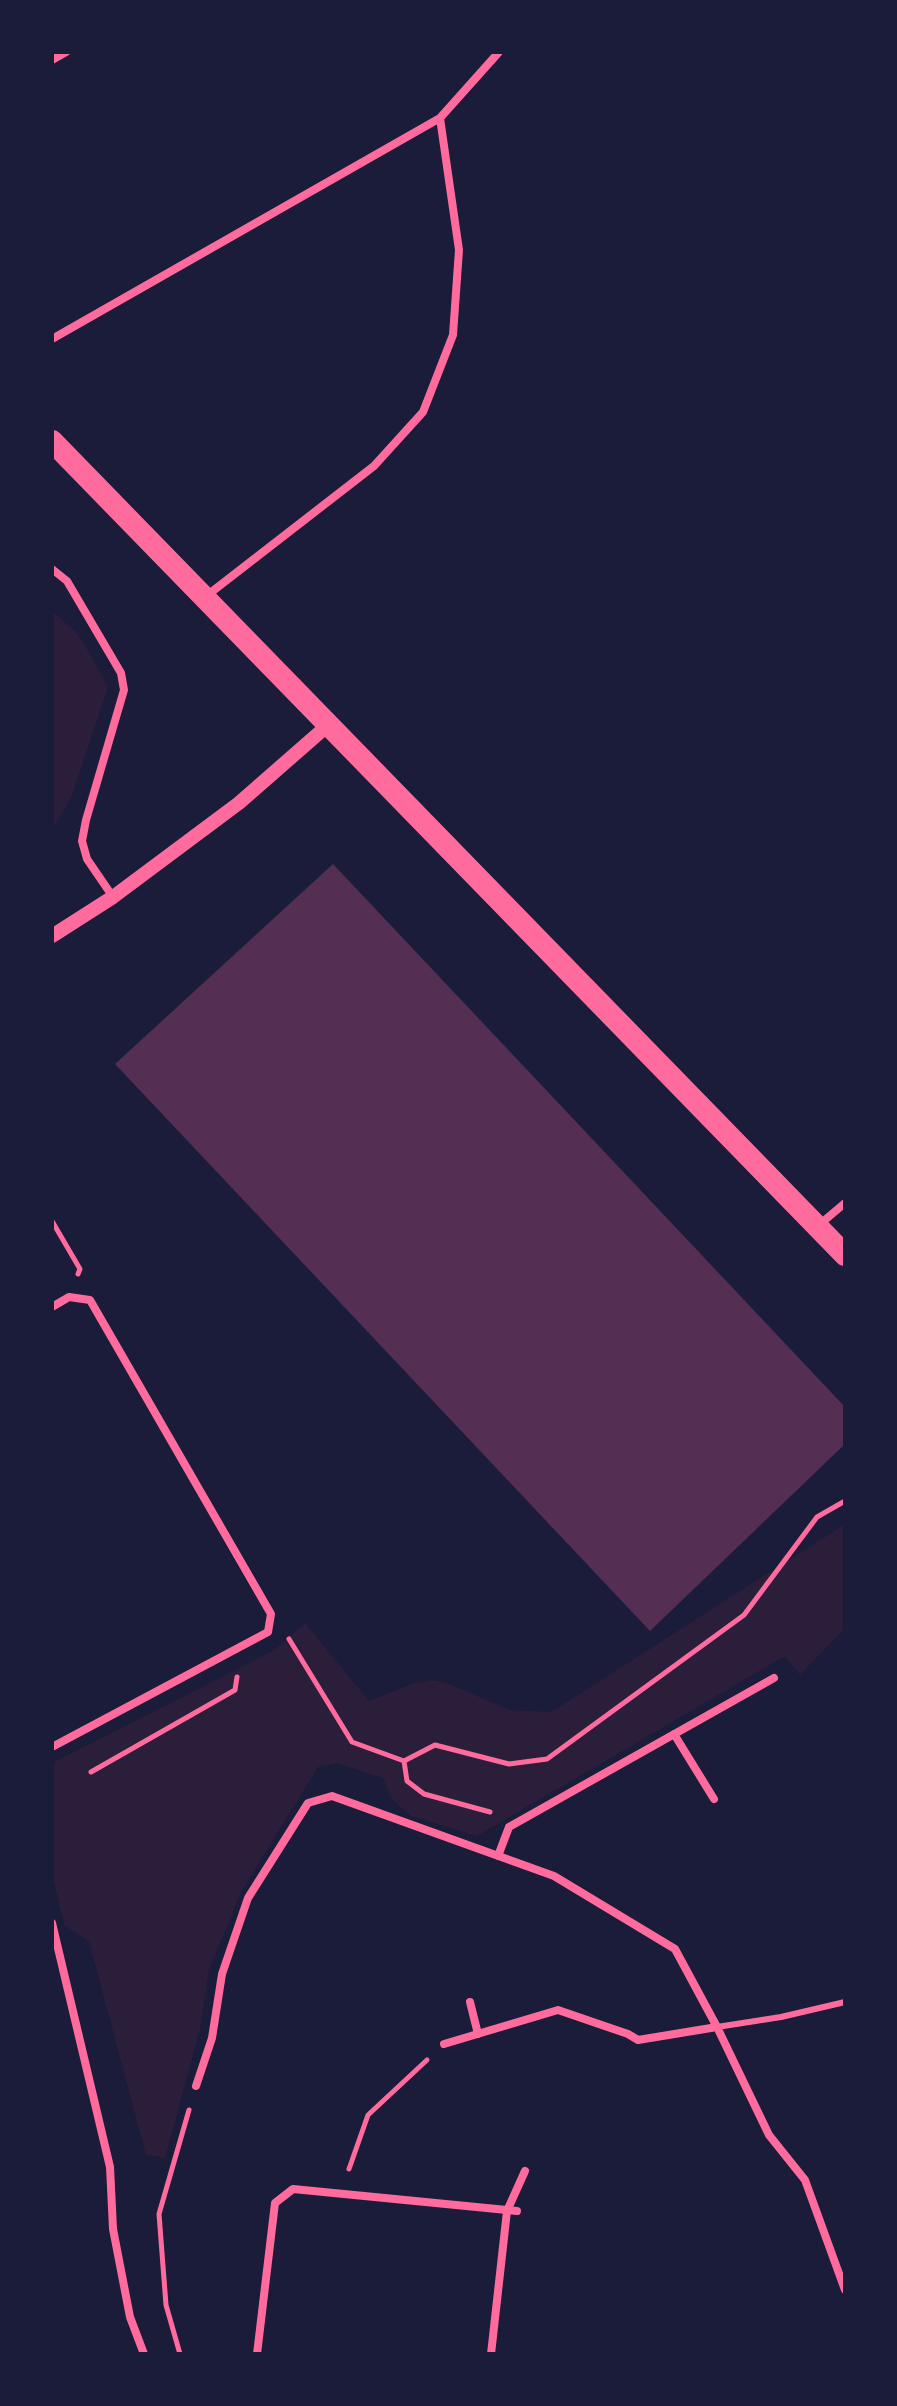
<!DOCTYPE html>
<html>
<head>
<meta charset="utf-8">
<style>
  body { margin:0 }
  #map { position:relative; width:897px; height:2406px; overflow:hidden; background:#1b1b3a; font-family:Mulish,sans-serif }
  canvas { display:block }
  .frame { position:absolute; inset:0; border:54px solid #1b1b3a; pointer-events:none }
</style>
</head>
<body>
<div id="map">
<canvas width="897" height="2406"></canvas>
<div class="frame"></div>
</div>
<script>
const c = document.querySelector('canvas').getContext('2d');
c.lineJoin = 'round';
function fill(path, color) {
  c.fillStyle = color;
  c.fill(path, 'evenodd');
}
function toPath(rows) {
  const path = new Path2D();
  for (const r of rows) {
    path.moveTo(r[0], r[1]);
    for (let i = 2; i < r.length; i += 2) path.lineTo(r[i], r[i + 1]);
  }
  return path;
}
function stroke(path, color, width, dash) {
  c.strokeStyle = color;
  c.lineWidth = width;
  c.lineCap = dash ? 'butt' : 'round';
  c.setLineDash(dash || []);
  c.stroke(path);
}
const green = toPath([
  [52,611,75,631,86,647,108,687,71,798,52,831],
  [845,1524,845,1628,800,1675,785,1656,477,1836,411,1816,392,1800,383,1778,338,1763,318,1767,241,1892,209,1970,200,2029,165,2158,146,2155,89,1942,64,1925,52,1873,52,1763,273,1651,305,1623,369,1701,415,1683,431,1680,444,1682,510,1710,551,1712]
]);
const building = toPath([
  [333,864,845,1407,845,1444,650,1631,115,1064]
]);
const path = toPath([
  [52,1221,80,1269,78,1274],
  [289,1639,352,1742,404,1761,435,1745,509,1764,547,1759,744,1615,817,1517,845,1501],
  [404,1761,407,1781,424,1794,490,1812],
  [91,1772,235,1690,237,1677],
  [349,2169,368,2115,427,2060],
  [180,2354,166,2305,159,2214,189,2110]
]);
const service = toPath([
  [717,2027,781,2017,845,2002]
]);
const minor = toPath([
  [52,60,66,52],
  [52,339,440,118,499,52],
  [52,569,67,581,121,673,124,690,86,820,82,841,87,859,113,897],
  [205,597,374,466,423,412,453,335,459,250,440,118],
  [819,1225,845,1203],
  [52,1307,69,1297,90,1300,271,1614,268,1632,52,1747],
  [674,1734,714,1799],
  [498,1856,509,1827,774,1678],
  [52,1923,110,2167,113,2229,130,2317,144,2354],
  [470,2002,478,2034],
  [444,2044,558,2010,628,2034,638,2040,717,2027],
  [196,2086,212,2038,222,1974,248,1898,308,1803,332,1796,554,1876,675,1949,717,2027,769,2135,805,2180,845,2290],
  [257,2354,275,2203,293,2189,517,2211],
  [491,2354,507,2211,525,2171]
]);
const tertiary = toPath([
  [52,936,113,897,239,803,327,726]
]);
const trunk = toPath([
  [52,441,845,1255]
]);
fill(green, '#2a1e3b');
fill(building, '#542f53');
stroke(path, '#ff6b9d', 5);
stroke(service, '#ff6b9d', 6);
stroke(minor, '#ff6b9d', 8);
stroke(tertiary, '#ff6b9d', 14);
stroke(trunk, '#ff6b9d', 22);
</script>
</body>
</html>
